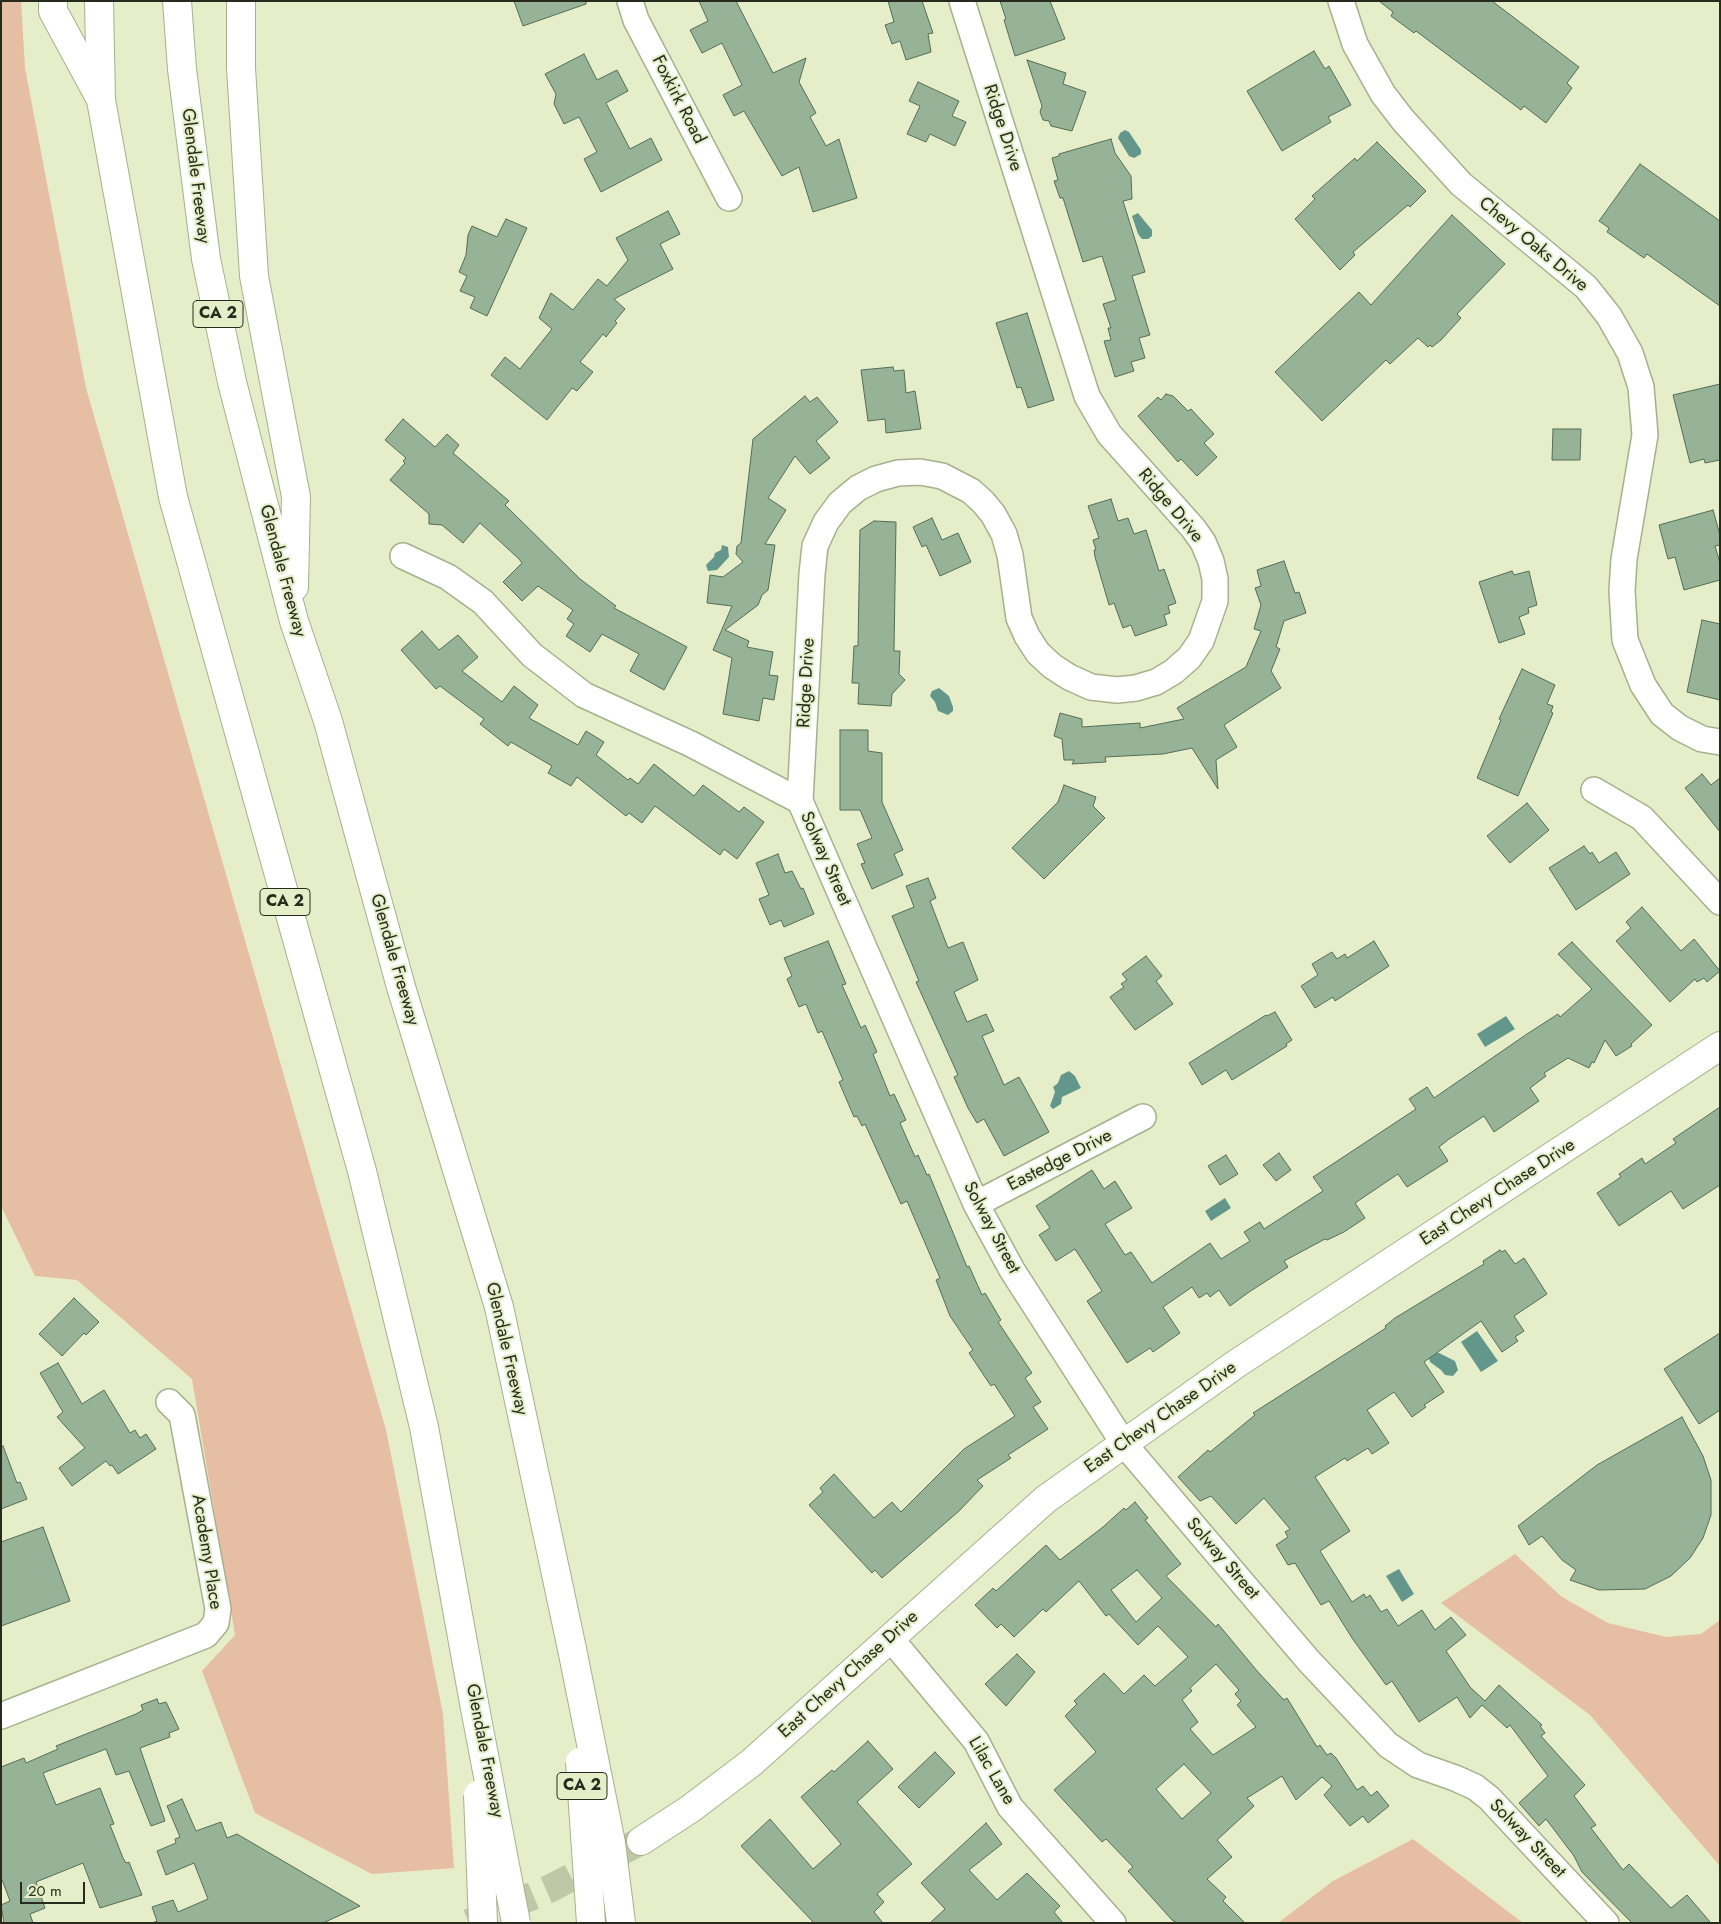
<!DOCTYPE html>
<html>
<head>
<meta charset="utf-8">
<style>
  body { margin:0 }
  #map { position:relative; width:1721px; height:1924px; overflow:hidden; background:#e6eec9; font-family:Jost,sans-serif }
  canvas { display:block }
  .frame { position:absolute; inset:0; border:2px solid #282a1d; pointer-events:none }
  .scale { position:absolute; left:20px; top:1882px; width:65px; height:22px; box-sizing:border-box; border:2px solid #282a1d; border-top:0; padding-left:6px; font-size:15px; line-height:18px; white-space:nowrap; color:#282a1d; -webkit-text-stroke:4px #e6eec9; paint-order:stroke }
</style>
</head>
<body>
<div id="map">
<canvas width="1721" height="1924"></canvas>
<div class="frame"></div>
<div class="scale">20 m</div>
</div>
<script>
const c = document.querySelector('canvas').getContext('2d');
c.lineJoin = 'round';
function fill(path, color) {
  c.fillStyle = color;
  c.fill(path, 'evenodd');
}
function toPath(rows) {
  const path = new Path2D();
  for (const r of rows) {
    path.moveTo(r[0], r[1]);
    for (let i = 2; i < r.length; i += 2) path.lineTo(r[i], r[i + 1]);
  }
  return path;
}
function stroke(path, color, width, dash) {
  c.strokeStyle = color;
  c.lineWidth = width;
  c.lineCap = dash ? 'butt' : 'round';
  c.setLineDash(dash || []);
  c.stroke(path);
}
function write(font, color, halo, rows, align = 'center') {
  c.font = font + ' Jost,sans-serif';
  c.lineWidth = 4;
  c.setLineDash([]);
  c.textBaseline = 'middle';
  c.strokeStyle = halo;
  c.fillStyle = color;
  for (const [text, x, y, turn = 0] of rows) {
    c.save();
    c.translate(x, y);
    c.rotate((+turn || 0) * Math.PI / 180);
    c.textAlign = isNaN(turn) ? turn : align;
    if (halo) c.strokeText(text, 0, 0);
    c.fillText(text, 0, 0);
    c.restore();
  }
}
const green = toPath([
  [1,1,21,1,25,68,86,388,386,1430,443,1714,454,1868,372,1874,255,1813,202,1671,235,1635,192,1379,77,1280,35,1276,1,1206],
  [1515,1554,1562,1597,1608,1623,1666,1637,1701,1634,1720,1620,1720,1866,1590,1715,1441,1603],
  [1413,1839,1523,1923,1278,1923,1333,1881]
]);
const water = toPath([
  [1125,130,1129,132,1141,150,1141,154,1134,158,1129,156,1118,138,1120,133],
  [1138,213,1152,230,1152,236,1148,239,1142,239,1138,234,1132,216],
  [722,545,728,547,729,557,717,570,708,571,706,565,714,557,715,553,721,550],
  [939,688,949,696,953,707,953,711,948,715,938,711,935,702,930,696,932,691],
  [1506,1016,1515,1029,1485,1047,1477,1034],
  [1069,1071,1075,1076,1081,1088,1062,1097,1061,1104,1053,1109,1050,1106,1055,1092,1053,1087,1058,1083,1061,1075],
  [1225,1198,1231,1208,1211,1221,1205,1211],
  [1477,1331,1498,1361,1481,1372,1461,1342],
  [1437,1352,1455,1361,1458,1370,1453,1376,1445,1375,1441,1370,1430,1362,1429,1358],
  [1399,1569,1414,1594,1402,1602,1386,1576]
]);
const building = toPath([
  [514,1,586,1,586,4,523,26,514,1],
  [699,1,736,1,773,73,806,58,799,82,816,113,810,117,826,146,839,139,857,198,813,212,799,167,782,176,744,111,734,116,723,95,742,85,722,43,702,53,690,30,708,21,699,1],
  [888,1,922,1,933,33,928,34,931,52,906,60,900,41,892,44,885,25,894,22,888,1],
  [1000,1,1050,1,1065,39,1015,56,1004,20,1006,19,1000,1],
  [1379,1,1492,1,1579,67,1567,83,1572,88,1546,123,1524,106,1521,110,1416,31,1414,33,1391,16,1393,12,1379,1],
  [1314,51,1325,69,1329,66,1351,105,1328,117,1331,122,1282,151,1247,91,1314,51],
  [584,54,597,80,617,70,628,91,606,103,630,149,651,138,662,160,601,192,584,159,597,152,579,117,564,124,554,104,556,94,545,74,584,54],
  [1027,60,1066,73,1063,84,1086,92,1072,131,1051,126,1049,121,1043,120,1040,112,1042,106,1027,60],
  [918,82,959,101,952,116,966,122,955,146,930,134,926,142,907,134,920,106,909,101,918,82],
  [1111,139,1115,153,1131,176,1132,199,1123,201,1145,272,1132,276,1150,335,1139,338,1145,358,1131,362,1134,371,1115,377,1104,341,1111,340,1108,328,1111,328,1103,304,1116,300,1102,256,1083,262,1063,198,1060,198,1054,181,1058,180,1052,158,1059,156,1059,154,1111,139],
  [1377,142,1426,191,1410,207,1408,205,1353,252,1355,255,1340,270,1295,219,1315,199,1312,196,1355,158,1357,161,1377,142],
  [1640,164,1720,221,1720,306,1647,254,1644,258,1607,232,1609,228,1599,221,1640,164],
  [668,211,680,234,660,244,673,269,614,299,625,309,615,321,617,323,606,337,603,334,580,362,593,372,577,391,572,388,547,420,491,375,505,357,520,369,552,329,539,318,551,293,573,310,598,279,607,286,628,260,616,238,668,211],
  [1452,215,1505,264,1457,314,1461,318,1441,340,1432,347,1430,345,1428,347,1418,338,1390,364,1386,360,1322,421,1275,372,1359,292,1371,305,1452,215],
  [506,219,527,228,487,316,470,308,475,297,460,291,467,276,459,272,466,255,468,235,472,226,497,237,506,219],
  [1027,313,1054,400,1028,408,1021,387,1017,388,996,323,1027,313],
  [893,367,894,371,904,370,906,393,915,391,921,429,886,433,885,419,868,421,861,370,893,367],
  [1720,384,1720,460,1705,463,1704,459,1690,463,1673,395,1720,384],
  [1166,394,1173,396,1188,411,1191,409,1214,434,1204,443,1217,457,1197,476,1181,459,1178,462,1138,416,1158,397,1161,400,1166,394],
  [805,396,810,402,817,397,838,422,816,441,830,458,810,474,795,456,768,498,786,510,765,544,775,545,768,590,762,595,758,605,725,630,749,641,747,647,773,652,769,675,778,676,774,700,763,698,759,721,723,714,732,658,713,650,732,606,707,603,710,575,723,577,743,562,736,554,737,546,741,543,753,439,805,396],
  [403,419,435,447,447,434,459,445,453,453,509,501,505,505,580,579,616,606,614,608,687,647,664,690,630,671,639,654,602,634,590,652,566,636,574,624,567,619,573,610,538,586,522,601,503,582,522,563,519,559,480,523,463,543,442,525,429,524,429,514,390,480,405,463,403,461,406,458,385,440,403,419],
  [1553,429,1581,429,1580,460,1552,460,1553,429],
  [1111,499,1118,521,1128,518,1134,534,1146,530,1159,571,1164,569,1176,603,1168,606,1170,613,1164,615,1167,625,1135,636,1131,625,1123,628,1114,603,1109,605,1095,557,1094,550,1096,550,1093,540,1099,538,1088,506,1111,499],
  [1713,510,1720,535,1720,545,1715,546,1720,563,1720,580,1684,590,1675,557,1668,559,1659,525,1713,510],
  [932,518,942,540,958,533,971,562,940,576,926,545,922,547,913,527,932,518],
  [874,521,896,522,894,651,900,651,899,674,905,680,892,694,891,706,858,704,859,683,852,683,854,646,858,646,860,530,874,521],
  [1284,561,1295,593,1299,592,1306,613,1284,621,1276,647,1280,649,1271,671,1281,688,1224,725,1237,747,1216,760,1218,789,1192,748,1163,754,1105,757,1106,762,1072,764,1074,760,1064,760,1062,739,1054,736,1060,713,1082,719,1082,727,1140,723,1140,728,1184,719,1177,708,1246,667,1261,631,1254,629,1261,605,1255,588,1261,586,1257,570,1284,561],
  [1512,571,1514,575,1529,571,1537,605,1528,608,1529,613,1519,617,1525,634,1499,643,1479,582,1512,571],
  [1702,620,1720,624,1720,700,1687,692,1702,620],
  [422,631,439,650,458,635,478,657,462,671,502,702,514,686,538,705,529,718,578,745,586,731,604,742,596,755,628,780,630,778,638,784,654,764,694,796,703,785,739,812,744,807,764,822,737,859,724,849,720,855,655,806,642,823,629,813,626,816,577,777,571,786,548,773,552,766,511,742,508,746,480,724,484,719,440,686,436,689,401,650,422,631],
  [1522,669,1555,685,1547,704,1553,706,1551,712,1553,713,1518,796,1477,778,1501,720,1499,719,1522,669],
  [840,730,868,730,868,751,882,753,882,802,903,850,894,854,903,875,872,889,861,864,865,863,857,844,872,838,860,810,840,810,840,730],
  [1702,774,1711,785,1720,778,1720,832,1685,788,1702,774],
  [1064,785,1096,797,1093,806,1105,818,1044,879,1012,848,1058,802,1064,785],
  [1527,803,1549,830,1510,863,1487,836,1527,803],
  [1584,846,1590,854,1592,852,1599,863,1616,852,1630,874,1576,910,1549,868,1584,846],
  [778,854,785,873,792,871,801,889,803,888,814,914,784,927,781,920,770,925,759,899,769,895,756,863,778,854],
  [928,878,936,898,930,901,948,948,963,942,978,980,954,992,967,1022,986,1014,994,1031,982,1036,1004,1085,1019,1077,1049,1132,1004,1156,984,1119,977,1123,968,1108,954,1077,958,1075,916,982,919,981,892,916,914,907,906,886,928,878],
  [1642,907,1681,951,1694,939,1720,971,1707,982,1704,978,1697,982,1695,979,1670,1002,1616,941,1631,928,1626,922,1642,907],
  [828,941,846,984,842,985,861,1028,865,1025,877,1052,873,1054,890,1096,894,1094,906,1120,900,1123,915,1157,918,1155,927,1175,929,1174,967,1267,969,1266,982,1295,985,1293,1001,1320,998,1322,1032,1373,1025,1378,1041,1402,1033,1407,1048,1429,1008,1455,1011,1458,977,1480,983,1486,959,1511,882,1578,875,1570,872,1573,809,1505,823,1492,820,1488,834,1474,874,1518,892,1502,901,1512,964,1449,1015,1416,994,1384,991,1386,969,1353,973,1350,950,1316,936,1280,940,1278,907,1201,901,1204,865,1124,862,1126,857,1116,854,1117,839,1082,843,1080,822,1031,818,1033,806,1004,799,1007,787,979,792,976,784,958,828,941],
  [1374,941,1389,966,1335,1001,1333,997,1315,1008,1301,986,1318,975,1312,964,1332,952,1337,959,1345,954,1347,958,1374,941],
  [1572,942,1652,1025,1631,1044,1632,1046,1616,1056,1605,1040,1594,1063,1592,1062,1589,1068,1568,1058,1544,1073,1546,1076,1530,1088,1539,1101,1494,1132,1484,1116,1449,1139,1439,1147,1448,1161,1407,1187,1398,1174,1355,1203,1365,1218,1344,1232,1327,1240,1325,1239,1284,1261,1288,1267,1249,1292,1230,1306,1219,1290,1210,1297,1207,1293,1199,1298,1192,1287,1163,1307,1180,1333,1153,1352,1150,1348,1127,1363,1087,1301,1102,1291,1075,1249,1056,1261,1039,1235,1050,1228,1036,1206,1092,1170,1104,1189,1115,1181,1132,1208,1105,1224,1125,1255,1131,1252,1152,1283,1210,1243,1221,1259,1250,1241,1244,1232,1260,1222,1264,1229,1323,1191,1313,1177,1416,1109,1409,1099,1427,1087,1434,1098,1527,1034,1558,1014,1560,1017,1592,989,1558,954,1572,942],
  [1146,956,1162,976,1156,981,1173,1004,1135,1030,1110,997,1124,987,1121,984,1127,980,1122,974,1146,956],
  [1275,1012,1292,1040,1286,1044,1287,1046,1232,1080,1226,1070,1202,1085,1189,1063,1266,1015,1267,1016,1275,1012],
  [1720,1107,1720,1185,1683,1209,1671,1191,1619,1226,1597,1193,1621,1177,1619,1174,1642,1158,1645,1164,1676,1143,1673,1139,1720,1107],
  [1279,1153,1291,1170,1276,1181,1263,1165,1279,1153],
  [1226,1155,1238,1174,1220,1185,1208,1166,1226,1155],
  [1500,1250,1502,1252,1505,1250,1515,1264,1524,1258,1547,1294,1514,1316,1524,1331,1515,1337,1518,1341,1502,1352,1481,1321,1424,1362,1444,1392,1424,1405,1426,1407,1412,1417,1394,1392,1367,1410,1389,1443,1372,1454,1368,1448,1347,1461,1345,1458,1315,1477,1350,1531,1320,1551,1352,1602,1364,1594,1366,1598,1370,1595,1381,1612,1387,1609,1398,1626,1422,1610,1435,1630,1451,1617,1466,1635,1446,1651,1470,1687,1485,1701,1499,1685,1542,1725,1540,1726,1545,1733,1541,1736,1585,1785,1574,1796,1596,1825,1591,1828,1623,1870,1629,1864,1671,1908,1687,1895,1711,1923,1632,1923,1582,1872,1574,1856,1546,1819,1539,1826,1519,1803,1548,1776,1510,1725,1507,1728,1482,1705,1470,1718,1457,1697,1419,1722,1392,1681,1386,1685,1352,1638,1329,1601,1321,1605,1295,1563,1288,1565,1276,1545,1288,1537,1285,1532,1290,1529,1264,1498,1236,1524,1211,1496,1200,1501,1178,1477,1208,1450,1210,1452,1255,1415,1253,1413,1386,1328,1385,1326,1395,1318,1484,1264,1483,1261,1500,1250],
  [74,1298,99,1322,86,1335,84,1333,62,1356,39,1334,74,1298],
  [1720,1333,1720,1410,1699,1424,1664,1369,1720,1333],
  [58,1363,82,1404,104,1390,130,1433,135,1430,140,1438,146,1434,156,1449,118,1474,112,1465,110,1466,106,1461,72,1486,59,1468,85,1448,57,1417,63,1412,40,1373,58,1363],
  [1682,1417,1703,1456,1711,1480,1711,1515,1703,1538,1690,1558,1671,1576,1645,1589,1599,1590,1570,1580,1576,1570,1562,1560,1542,1536,1529,1545,1518,1526,1597,1465,1682,1417],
  [3,1446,17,1483,20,1482,27,1499,1,1509,1,1447,3,1446],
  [1135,1502,1148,1518,1145,1520,1181,1564,1166,1576,1216,1627,1218,1624,1258,1672,1284,1700,1287,1698,1317,1747,1320,1745,1327,1755,1331,1753,1336,1758,1357,1790,1363,1786,1371,1796,1377,1791,1389,1806,1368,1823,1363,1816,1350,1826,1324,1795,1332,1786,1322,1777,1296,1800,1282,1776,1247,1798,1254,1806,1217,1840,1232,1857,1207,1879,1226,1897,1223,1901,1245,1923,1177,1923,1172,1920,1128,1871,1133,1867,1106,1839,1102,1842,1054,1790,1096,1752,1065,1716,1077,1704,1074,1701,1104,1673,1124,1694,1144,1675,1155,1686,1188,1657,1158,1626,1138,1645,1109,1614,1106,1616,1079,1581,1046,1612,1043,1609,1014,1637,1001,1624,997,1628,975,1605,993,1588,996,1591,1046,1545,1060,1560,1103,1527,1124,1508,1126,1510,1135,1502],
  [1137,1570,1162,1598,1136,1622,1111,1590,1137,1570],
  [1216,1664,1239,1690,1235,1694,1241,1701,1237,1705,1256,1727,1213,1755,1190,1729,1198,1722,1182,1700,1192,1691,1190,1688,1216,1664],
  [1184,1764,1211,1793,1182,1819,1156,1789,1184,1764],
  [43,1527,70,1601,1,1626,1,1542,43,1527],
  [1017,1654,1035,1672,1006,1706,985,1684,1017,1654],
  [157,1699,159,1704,166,1702,179,1729,169,1733,170,1737,140,1748,165,1821,151,1826,129,1771,116,1775,106,1749,43,1773,56,1805,100,1788,114,1824,110,1825,123,1858,126,1863,129,1862,142,1895,100,1908,83,1863,36,1882,45,1908,30,1914,33,1923,4,1923,1,1905,10,1901,1,1877,1,1767,24,1758,26,1763,58,1749,56,1746,136,1714,143,1710,141,1705,157,1699],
  [868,1741,893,1769,857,1802,912,1864,877,1894,884,1902,874,1912,883,1923,814,1923,741,1846,770,1819,813,1869,841,1844,801,1797,832,1770,834,1772,868,1741],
  [935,1752,955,1773,919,1808,898,1787,935,1752],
  [182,1799,196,1831,221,1822,227,1838,237,1834,360,1906,323,1923,152,1923,157,1921,152,1907,173,1900,178,1912,208,1899,194,1863,166,1875,157,1851,176,1843,175,1839,180,1837,167,1806,182,1799],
  [986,1823,1002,1844,969,1870,997,1900,1027,1873,1060,1906,1054,1912,1063,1923,930,1923,945,1909,921,1883,986,1823]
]);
const secondaryTunnel = toPath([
  [469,1923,551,1888,641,1841]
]);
const street = toPath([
  [630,1,636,20,729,198],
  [1341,1,1355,44,1383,94,1403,120,1461,184,1586,287,1609,316,1630,353,1641,387,1645,435,1624,559,1622,591,1625,640,1643,685,1662,714,1680,728,1702,739,1720,742],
  [403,556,448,577,483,602,532,655,584,695,691,744,800,801,976,1204,1012,1270,1124,1444,1308,1660,1388,1745,1418,1765,1455,1778,1475,1787,1489,1798,1606,1923],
  [1594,790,1642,818,1720,902],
  [800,801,812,574,815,546,826,522,840,503,858,488,876,479,898,473,920,472,942,476,971,491,983,502,993,514,1004,534,1010,555,1019,618,1027,636,1038,653,1052,666,1069,677,1091,687,1117,690,1136,688,1156,682,1173,672,1189,658,1201,641,1215,601,1215,579,1211,561,1203,542,1193,528,1109,434,1087,396,962,1],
  [976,1204,1143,1117],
  [891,1639,976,1741,1010,1807,1113,1923],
  [1,1716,206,1635,216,1623,218,1609,182,1415,169,1402]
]);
const secondary = toPath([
  [641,1841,690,1809,751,1763,1046,1499,1236,1364,1720,1046]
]);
const highway = toPath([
  [53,1,53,11,99,96],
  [99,1,101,100,173,497,362,1171,424,1427,474,1703],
  [177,1,182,69,206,259,232,382,294,621,328,721,401,987,499,1307,572,1649],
  [241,1,241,68,254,276,296,497,294,587]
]);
const highwayBridge = toPath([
  [572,1649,611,1843,621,1923],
  [474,1703,516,1923],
  [580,1762,591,1923],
  [478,1795,483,1923]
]);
const shields = [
  [218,314,50],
  [285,902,50],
  [582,1786,50]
];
const shieldNames = [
  ["CA 2",218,314],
  ["CA 2",285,902],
  ["CA 2",582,1786]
];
const streetNames = [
  ["Foxkirk Road",678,100,63],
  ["Ridge Drive",1002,128,72],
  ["Glendale Freeway",195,176,83],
  ["Chevy Oaks Drive",1533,245,40],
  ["Ridge Drive",1170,506,50],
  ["Glendale Freeway",282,571,75],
  ["Ridge Drive",807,683,-87],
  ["Solway Street",825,859,66],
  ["Glendale Freeway",394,960,74],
  ["Eastedge Drive",1060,1161,-27],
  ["East Chevy Chase Drive",1498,1193,-33],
  ["Solway Street",991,1228,62],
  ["Glendale Freeway",506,1349,77],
  ["East Chevy Chase Drive",1161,1418,-35],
  ["Academy Place",206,1552,81],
  ["Solway Street",1222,1559,49],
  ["East Chevy Chase Drive",849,1675,-42],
  ["Glendale Freeway",484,1751,79],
  ["Lilac Lane",991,1771,60],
  ["Solway Street",1527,1839,46]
];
fill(green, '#e6bea4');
fill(water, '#64978b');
fill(building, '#96b398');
stroke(building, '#536d55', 1);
stroke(secondaryTunnel, '#c0c7a7', 28, [28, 14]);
stroke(street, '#a8af8c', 28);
stroke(secondary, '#a8af8c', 30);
stroke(highway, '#a8af8c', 30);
stroke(street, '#fff', 25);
stroke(secondary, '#fff', 28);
stroke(highway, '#fff', 28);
stroke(highwayBridge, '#a8af8c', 30, []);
stroke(highwayBridge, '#fff', 28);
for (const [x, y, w] of shields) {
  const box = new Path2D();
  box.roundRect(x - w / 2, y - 13.5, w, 27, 4);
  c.fillStyle = '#e6eec9';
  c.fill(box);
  stroke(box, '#282a1d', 1);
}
write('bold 16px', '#282a1d', null, shieldNames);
write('18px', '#282a1d', '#e6eec9', streetNames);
</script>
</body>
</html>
